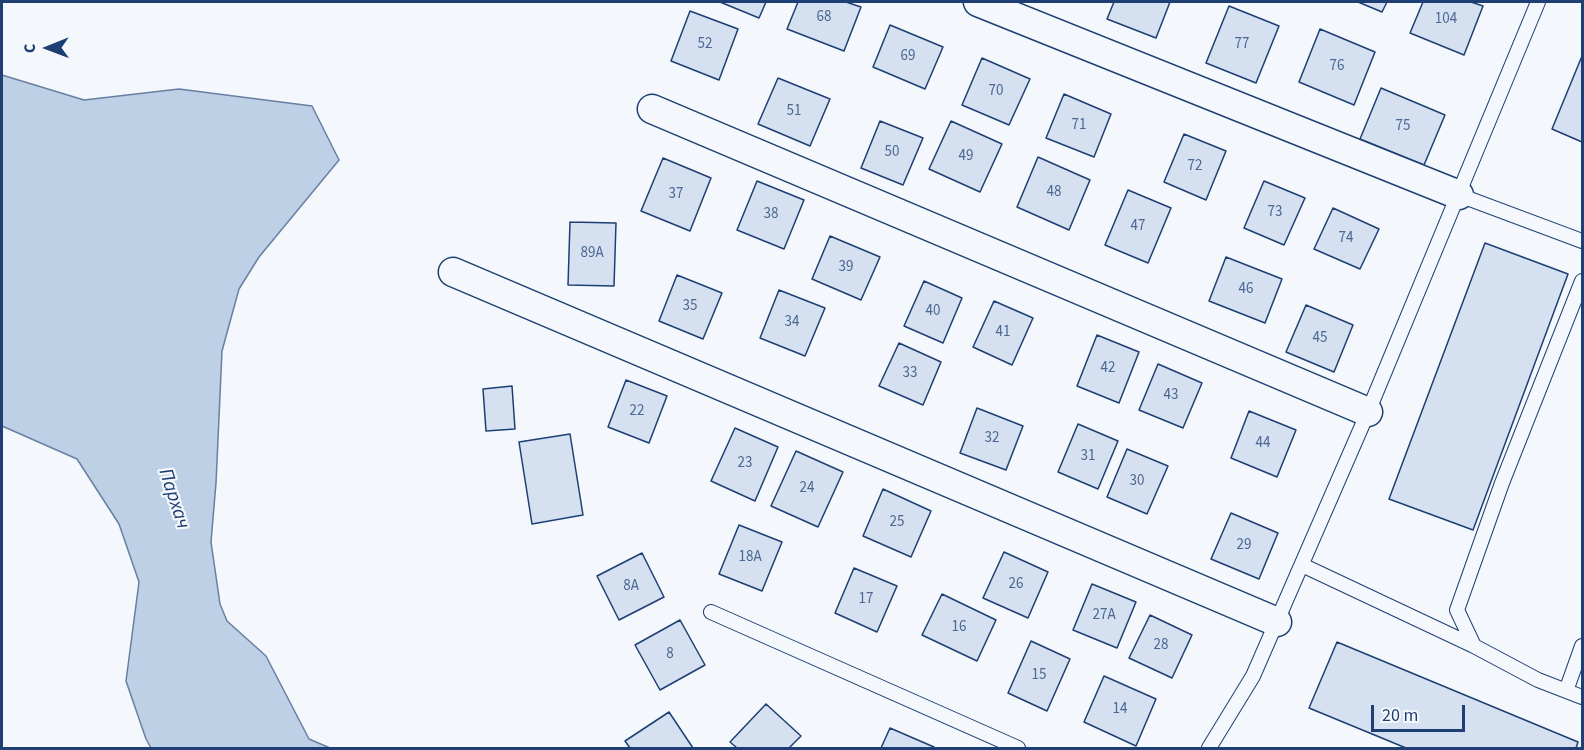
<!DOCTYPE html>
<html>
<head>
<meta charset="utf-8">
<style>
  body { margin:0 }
  #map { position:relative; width:1584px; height:750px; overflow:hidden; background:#f4f7fb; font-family:"Source Sans 3",sans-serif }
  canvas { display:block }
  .frame { position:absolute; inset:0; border:3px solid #1d3f73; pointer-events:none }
  .north { position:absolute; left:18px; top:18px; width:60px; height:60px; -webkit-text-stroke:4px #f4f7fb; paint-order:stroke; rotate:269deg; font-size:16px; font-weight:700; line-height:24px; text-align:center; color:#1d3f73 }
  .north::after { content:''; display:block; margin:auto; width:21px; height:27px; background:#1d3f73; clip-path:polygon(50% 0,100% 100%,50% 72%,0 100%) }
  .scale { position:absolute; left:1371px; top:705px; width:94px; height:27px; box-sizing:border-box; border:3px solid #1d3f73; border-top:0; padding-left:8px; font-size:18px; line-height:21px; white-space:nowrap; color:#1d3f73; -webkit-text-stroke:4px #f4f7fb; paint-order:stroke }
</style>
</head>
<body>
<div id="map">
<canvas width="1584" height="750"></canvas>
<div class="frame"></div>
<div class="north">С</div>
<div class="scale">20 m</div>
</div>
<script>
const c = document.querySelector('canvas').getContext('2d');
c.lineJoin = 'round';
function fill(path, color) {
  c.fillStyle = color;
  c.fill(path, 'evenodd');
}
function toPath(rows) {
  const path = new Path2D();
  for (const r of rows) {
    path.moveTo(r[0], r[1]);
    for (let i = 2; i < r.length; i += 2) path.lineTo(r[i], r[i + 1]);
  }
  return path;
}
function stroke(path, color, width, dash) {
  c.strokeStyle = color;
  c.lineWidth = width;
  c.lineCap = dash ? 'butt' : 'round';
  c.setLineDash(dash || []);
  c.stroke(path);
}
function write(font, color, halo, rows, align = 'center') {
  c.font = font + ' "Source Sans 3",sans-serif';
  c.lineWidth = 4.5;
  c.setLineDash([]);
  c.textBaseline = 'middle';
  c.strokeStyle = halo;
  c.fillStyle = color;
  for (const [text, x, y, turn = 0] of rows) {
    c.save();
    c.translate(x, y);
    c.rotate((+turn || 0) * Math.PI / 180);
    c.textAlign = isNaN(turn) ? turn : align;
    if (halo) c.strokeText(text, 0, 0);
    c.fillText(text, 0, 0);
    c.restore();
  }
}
const water = toPath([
  [2,75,84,100,179,89,312,106,339,160,259,257,239,289,222,351,216,483,211,542,220,604,227,621,266,656,309,739,330,748,151,748,146,739,126,681,139,582,119,524,77,459,2,426,2,75]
]);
const building = toPath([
  [720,2,766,2,759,18,720,2],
  [798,2,846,2,861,7,844,51,787,29,798,2],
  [1114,2,1170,2,1156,38,1107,19,1114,2],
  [1358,2,1387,2,1382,12,1358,2],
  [1423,2,1471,2,1483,6,1464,55,1410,33,1423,2],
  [1229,6,1279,26,1256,83,1206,63,1229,6],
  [690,11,738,29,719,80,671,61,690,11],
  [890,25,943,47,925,89,873,67,890,25],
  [1320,29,1375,52,1354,105,1299,82,1320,29],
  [1582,56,1582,142,1552,129,1582,56],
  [982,58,1030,79,1009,125,962,105,982,58],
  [778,78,830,99,810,146,758,124,778,78],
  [1381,88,1445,115,1424,165,1360,139,1381,88],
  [1064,94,1111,114,1094,157,1046,138,1064,94],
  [880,121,923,138,903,185,861,168,880,121],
  [951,121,1002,144,980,192,929,169,951,121],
  [1184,134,1226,151,1206,200,1164,182,1184,134],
  [1038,157,1090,180,1069,230,1017,207,1038,157],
  [663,158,711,178,690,231,641,211,663,158],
  [757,181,804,200,784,249,737,230,757,181],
  [1264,181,1305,198,1284,245,1244,228,1264,181],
  [1128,190,1171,208,1148,263,1105,245,1128,190],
  [1333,208,1379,229,1360,269,1314,249,1333,208],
  [570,222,616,223,614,286,568,285,570,222],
  [830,236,880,257,861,300,812,279,830,236],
  [1485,243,1568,274,1473,530,1389,499,1485,243],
  [1226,257,1282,279,1265,323,1209,301,1226,257],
  [677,275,722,293,703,339,659,321,677,275],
  [924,281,962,298,943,343,904,326,924,281],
  [779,290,825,308,805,356,760,338,779,290],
  [994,301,1033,318,1012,365,973,347,994,301],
  [1306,305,1353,325,1334,372,1286,352,1306,305],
  [1097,335,1139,352,1119,403,1077,386,1097,335],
  [899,343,941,362,923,405,879,386,899,343],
  [1158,364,1202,383,1183,428,1139,410,1158,364],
  [626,380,667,396,649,443,608,427,626,380],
  [512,386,515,429,486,431,483,389,512,386],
  [977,408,1023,426,1006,470,960,453,977,408],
  [1249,411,1296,430,1277,477,1231,458,1249,411],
  [1078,424,1118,441,1098,489,1058,472,1078,424],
  [735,428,778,447,755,501,711,481,735,428],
  [570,434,583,515,532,524,519,442,570,434],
  [1127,449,1168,466,1147,514,1107,497,1127,449],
  [796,451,843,472,818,527,771,506,796,451],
  [883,489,931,511,911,557,863,536,883,489],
  [1231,513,1278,533,1259,579,1211,559,1231,513],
  [739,525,782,542,762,591,719,574,739,525],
  [1004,552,1048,572,1028,618,983,598,1004,552],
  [642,553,664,597,619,620,597,576,642,553],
  [854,568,897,586,877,632,835,613,854,568],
  [1092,584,1136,602,1117,648,1073,630,1092,584],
  [942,594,996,620,977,661,922,635,942,594],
  [1150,615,1192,635,1172,678,1129,658,1150,615],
  [680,620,705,665,660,690,635,645,680,620],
  [1031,641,1070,659,1047,711,1008,693,1031,641],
  [1337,642,1578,742,1576,748,1406,748,1309,708,1337,642],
  [1104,676,1156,699,1136,746,1084,722,1104,676],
  [766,704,801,736,789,748,737,748,730,742,766,704],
  [669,712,693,748,630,748,625,741,669,712],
  [890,728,934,747,933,748,881,748,890,728]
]);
const lane = toPath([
  [1459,195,1582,241],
  [1582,281,1502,483,1457,610,1474,646,1538,680,1582,697],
  [1302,565,1474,646],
  [711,612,1018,748],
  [1566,691,1582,646],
  [1209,748,1253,676,1368,412,1538,2]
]);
const street = toPath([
  [978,2,1459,195],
  [652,109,1368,412],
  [453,272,1277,622]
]);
const numberNames = [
  ["68",824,18],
  ["104",1446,20],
  ["52",705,45],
  ["77",1242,45],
  ["69",908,57],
  ["76",1337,67],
  ["70",996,92],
  ["51",794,112],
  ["71",1079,126],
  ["75",1403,127],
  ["50",892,153],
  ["49",966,157],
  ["72",1195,167],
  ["48",1054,193],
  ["37",676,195],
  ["73",1275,213],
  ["38",771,215],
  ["47",1138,227],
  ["74",1346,239],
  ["89А",592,254],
  ["39",846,268],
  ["46",1246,290],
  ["35",690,307],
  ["40",933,312],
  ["34",792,323],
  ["41",1003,333],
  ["45",1320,339],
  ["42",1108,369],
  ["33",910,374],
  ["43",1171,396],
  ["22",637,412],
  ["32",992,439],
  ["44",1263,444],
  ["31",1088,457],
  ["23",745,464],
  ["30",1137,482],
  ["24",807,489],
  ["25",897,523],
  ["29",1244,546],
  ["18А",750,558],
  ["26",1016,585],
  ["8А",631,587],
  ["17",866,600],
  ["27А",1104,616],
  ["16",959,628],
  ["28",1161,646],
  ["8",670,655],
  ["15",1039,676],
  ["14",1120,710]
];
const waterNames = [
  ["Пархач",173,499,72]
];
fill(water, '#bed0e5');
stroke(water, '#687fa3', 1.5);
fill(building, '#d5e0f0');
stroke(building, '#1d3f73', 1.5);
stroke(lane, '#1d3f73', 16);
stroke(street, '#1d3f73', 31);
stroke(lane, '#f4f7fb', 14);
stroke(street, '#f4f7fb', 28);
write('15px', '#4b6792', null, numberNames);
write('italic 20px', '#1d3f73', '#f4f7fb', waterNames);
</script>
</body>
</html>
